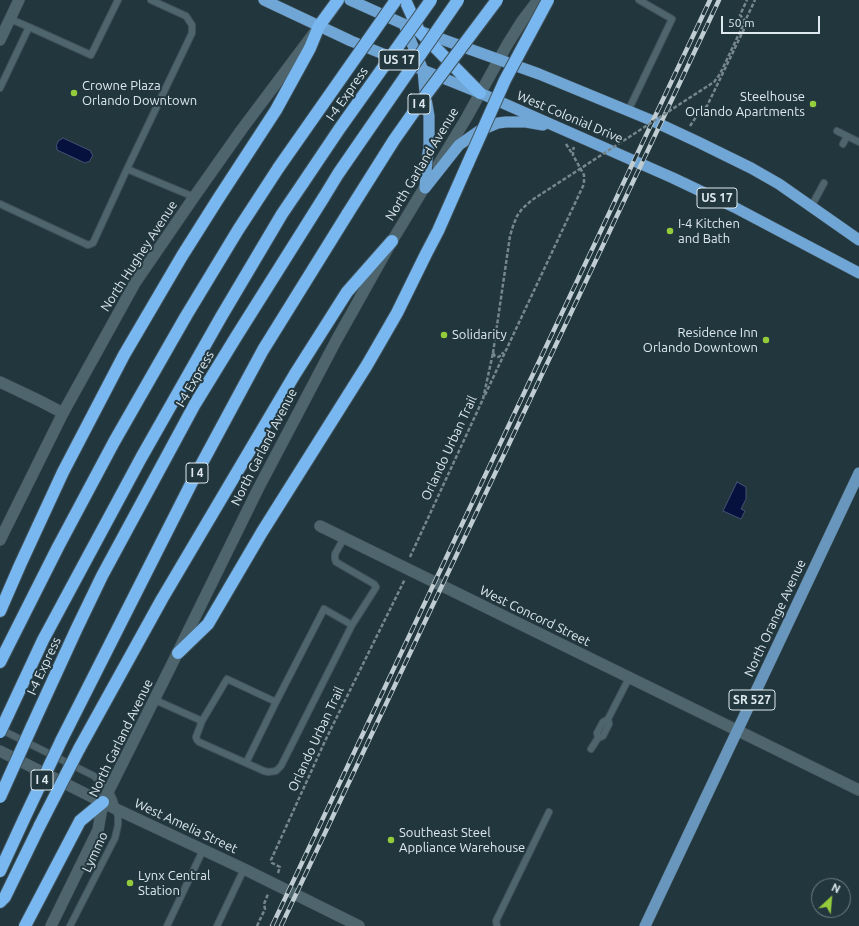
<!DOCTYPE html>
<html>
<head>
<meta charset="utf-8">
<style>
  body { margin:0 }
  #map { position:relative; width:859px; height:926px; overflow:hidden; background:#22363e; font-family:Ubuntu,sans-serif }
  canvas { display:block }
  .north { position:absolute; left:811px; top:878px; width:40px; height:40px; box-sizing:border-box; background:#22363e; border:1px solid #6d7e84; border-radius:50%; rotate:26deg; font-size:11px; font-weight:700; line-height:16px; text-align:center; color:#dde9ee }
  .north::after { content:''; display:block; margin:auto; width:14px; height:18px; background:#95cc3b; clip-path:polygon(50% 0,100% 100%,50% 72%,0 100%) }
  .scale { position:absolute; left:721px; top:16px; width:99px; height:18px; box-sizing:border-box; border:2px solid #dde9ee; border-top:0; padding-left:5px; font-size:12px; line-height:14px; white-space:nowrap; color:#dde9ee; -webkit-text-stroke:3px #22363e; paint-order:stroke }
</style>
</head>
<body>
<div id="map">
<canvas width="859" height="926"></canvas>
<div class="north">N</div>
<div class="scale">50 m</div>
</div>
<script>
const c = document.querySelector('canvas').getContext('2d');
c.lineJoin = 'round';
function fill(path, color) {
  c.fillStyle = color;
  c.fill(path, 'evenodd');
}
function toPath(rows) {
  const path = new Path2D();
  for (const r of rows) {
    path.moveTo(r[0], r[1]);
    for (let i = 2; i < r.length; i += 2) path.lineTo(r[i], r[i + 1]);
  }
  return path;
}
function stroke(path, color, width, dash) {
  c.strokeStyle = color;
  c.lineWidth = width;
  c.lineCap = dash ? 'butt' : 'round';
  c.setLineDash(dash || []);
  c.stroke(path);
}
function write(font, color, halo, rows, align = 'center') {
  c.font = font + ' Ubuntu,sans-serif';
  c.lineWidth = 4;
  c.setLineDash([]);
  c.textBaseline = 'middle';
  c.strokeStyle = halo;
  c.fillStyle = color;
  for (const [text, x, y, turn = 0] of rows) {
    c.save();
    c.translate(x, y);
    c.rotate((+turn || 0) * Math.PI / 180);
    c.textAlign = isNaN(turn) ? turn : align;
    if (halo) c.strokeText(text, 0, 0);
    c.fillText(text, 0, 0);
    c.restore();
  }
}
const water = toPath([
  [63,138,91,151,91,153,93,155,89,162,87,162,85,163,57,150,57,147,56,146,59,140,60,140,63,138],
  [737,482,746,487,746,499,741,509,745,511,741,519,723,511,737,482]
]);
const path = toPath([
  [690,126,696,117,707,106,747,23,740,15,747,0],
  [566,144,573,155],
  [493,353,495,356,498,357,502,355,503,352],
  [485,395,584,184,584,175,573,155,573,150,574,147],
  [410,557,483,399,493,353],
  [278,873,280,867,272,863,271,860,325,741,405,579],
  [257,926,265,909,264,904,268,894]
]);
const service = toPath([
  [10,19,29,27],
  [0,88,29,27,91,55,118,0],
  [628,111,672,19,639,0],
  [837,131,859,142],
  [843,144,847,136],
  [127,169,192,33,192,25,186,16,151,0],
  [0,204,88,245,93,243,127,169,194,197],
  [811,207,824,183],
  [344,538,335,554,335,559,336,562,374,584,376,587,375,589,352,625],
  [155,700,202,721,196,737,197,740,199,742,264,771,268,772,276,771,281,766,352,625,324,609,276,702,227,679,202,721],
  [0,729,94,776,109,790,114,801,118,817,118,825,115,838,70,926],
  [598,738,597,733,603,722,608,719],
  [591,749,598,738,603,736,609,724,608,719,629,678],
  [246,763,276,702],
  [167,926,203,850],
  [217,926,244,869],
  [497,926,496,921,549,812]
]);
const minor = toPath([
  [0,40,19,0],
  [0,382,40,401,63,413],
  [320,526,859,790]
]);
const tertiary = toPath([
  [438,165,467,117,507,45,522,21,538,0],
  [0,540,63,413,135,283,194,197,242,129,314,33],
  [0,751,116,809,244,869,359,926],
  [51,926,98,830,103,802,170,668,258,489,337,339,392,241,429,180]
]);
const primary = toPath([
  [645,926,859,473]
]);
const trunk = toPath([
  [264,0,351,41,480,93,673,178,734,207,859,273],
  [350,0,419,31,539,74,653,121,698,142,751,168,779,184,859,240],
  [405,27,423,70,425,93,429,116,429,147,427,159,425,188],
  [425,188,459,145,479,131,498,123,506,122,526,122,543,125]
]);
const motorway = toPath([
  [405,0,419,31,480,93],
  [0,611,20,565,63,472,124,355,182,256,218,199,276,110,310,48,319,26,338,0],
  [178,653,208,624,262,532,367,365,397,313,426,254,438,231,468,163],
  [0,662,58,547,114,442,186,316,238,230,279,167],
  [8,715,43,640,141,458,221,317,282,214,303,183],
  [32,726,76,630,102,576,195,404,236,337,324,197],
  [61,741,194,478,263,350,348,213],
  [79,749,162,599,295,374,347,292,392,241],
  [0,871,24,819],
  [0,902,5,897,40,825],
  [25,926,80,821,103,802]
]);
const rail = toPath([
  [272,926,710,0],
  [281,926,719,0]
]);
const pathBridge = toPath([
  [493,353,510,236,513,226,517,216,522,209,532,200,714,82,720,74,755,0]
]);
const motorwayBridge = toPath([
  [468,163,505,80,548,0],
  [279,167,396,0],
  [303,183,340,128,431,0],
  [324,197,338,174,458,0],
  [348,213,394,140,425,96,497,0],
  [0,732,8,715],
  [0,797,32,726],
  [24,819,61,741],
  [40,825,79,749]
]);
const markers = [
  [74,93,4,"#95cc3b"],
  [813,104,4,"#95cc3b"],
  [670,231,4,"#95cc3b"],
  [444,335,4,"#95cc3b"],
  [766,340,4,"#95cc3b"],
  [391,840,4,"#95cc3b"],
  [130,883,4,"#95cc3b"]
];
const shields = [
  [399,60,40],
  [419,104,22],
  [717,198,40],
  [197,473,22],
  [752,700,46],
  [42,780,22]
];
const shieldNames = [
  ["US 17",399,60],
  ["I 4",419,104],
  ["US 17",717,198],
  ["I 4",197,473],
  ["SR 527",752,700],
  ["I 4",42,780]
];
const poiNames = [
  ["Crowne Plaza",82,86],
  ["Orlando Downtown",82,101],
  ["Steelhouse",805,97,"right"],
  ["Orlando Apartments",805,112,"right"],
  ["I-4 Kitchen",678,224],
  ["and Bath",678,239],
  ["Residence Inn",758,333,"right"],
  ["Orlando Downtown",758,348,"right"],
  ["Solidarity",452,335],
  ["Southeast Steel",399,833],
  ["Appliance Warehouse",399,848],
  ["Lynx Central",138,876],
  ["Station",138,891]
];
const streetNames = [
  ["I-4 Express",347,94,-55],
  ["West Colonial Drive",570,117,23],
  ["North Garland Avenue",422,164,-59],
  ["North Hughey Avenue",139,256,-57],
  ["I-4 Express",195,379,-60],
  ["North Garland Avenue",264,447,-63],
  ["Orlando Urban Trail",449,448,-65],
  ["West Concord Street",535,616,26],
  ["North Orange Avenue",775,618,-65],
  ["I-4 Express",44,666,-65],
  ["North Garland Avenue",121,738,-64],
  ["Orlando Urban Trail",316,739,-65],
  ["West Amelia Street",186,826,25],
  ["Lymmo",95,852,-65]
];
fill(water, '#06113e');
stroke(water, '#465273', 1);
stroke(service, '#405259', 8);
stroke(minor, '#405259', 12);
stroke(tertiary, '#405259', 12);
stroke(primary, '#405259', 12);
stroke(trunk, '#405259', 12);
stroke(motorway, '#405259', 14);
stroke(path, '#76868d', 2.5, [4, 2]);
stroke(service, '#4f656e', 6);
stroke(minor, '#4f656e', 11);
stroke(tertiary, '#4f656e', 11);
stroke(primary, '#6896bc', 11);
stroke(trunk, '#70a6d6', 11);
stroke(motorway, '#79b7f0', 12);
stroke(rail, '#bfcdd2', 4.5);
stroke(rail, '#22363e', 3, [9]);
stroke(motorwayBridge, '#405259', 14, []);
stroke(pathBridge, '#76868d', 2.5, [4, 2]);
stroke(motorwayBridge, '#79b7f0', 12);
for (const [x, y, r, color] of markers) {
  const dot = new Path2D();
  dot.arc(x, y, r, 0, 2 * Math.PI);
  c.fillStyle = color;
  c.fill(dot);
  stroke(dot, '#22363e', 1.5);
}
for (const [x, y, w] of shields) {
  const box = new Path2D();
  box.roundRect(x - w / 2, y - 10, w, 20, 3);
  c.fillStyle = '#22363e';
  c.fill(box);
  stroke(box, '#dde9ee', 1);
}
write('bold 12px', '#dde9ee', null, shieldNames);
write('13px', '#dde9ee', '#22363e', poiNames, 'left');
write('13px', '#dde9ee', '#22363e', streetNames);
</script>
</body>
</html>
